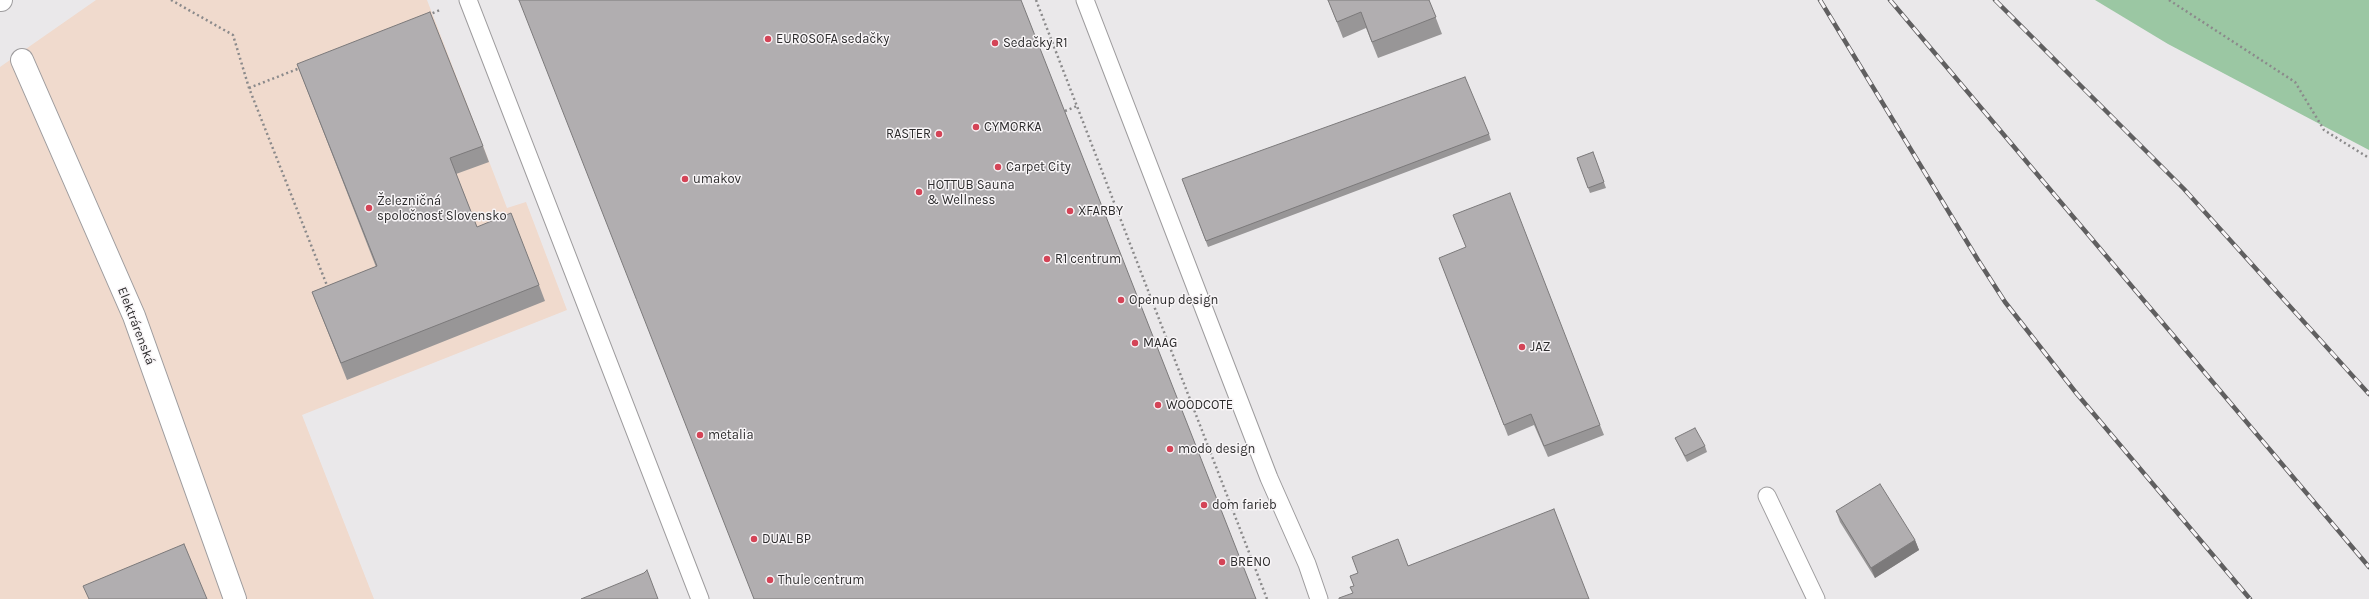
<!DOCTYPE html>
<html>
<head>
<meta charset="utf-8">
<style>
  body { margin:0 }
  canvas { display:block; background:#eae8ea }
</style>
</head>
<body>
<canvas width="2369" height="599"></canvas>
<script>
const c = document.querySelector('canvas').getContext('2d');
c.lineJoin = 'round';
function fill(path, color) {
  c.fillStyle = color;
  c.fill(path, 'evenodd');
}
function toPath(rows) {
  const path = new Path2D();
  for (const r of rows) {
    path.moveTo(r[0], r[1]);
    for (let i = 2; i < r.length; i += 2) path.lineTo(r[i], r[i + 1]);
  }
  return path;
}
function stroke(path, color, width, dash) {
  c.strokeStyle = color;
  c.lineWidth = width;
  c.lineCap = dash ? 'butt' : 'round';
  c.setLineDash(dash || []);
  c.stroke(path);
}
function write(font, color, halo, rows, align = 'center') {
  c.font = font + ' Karla,sans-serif';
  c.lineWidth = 3;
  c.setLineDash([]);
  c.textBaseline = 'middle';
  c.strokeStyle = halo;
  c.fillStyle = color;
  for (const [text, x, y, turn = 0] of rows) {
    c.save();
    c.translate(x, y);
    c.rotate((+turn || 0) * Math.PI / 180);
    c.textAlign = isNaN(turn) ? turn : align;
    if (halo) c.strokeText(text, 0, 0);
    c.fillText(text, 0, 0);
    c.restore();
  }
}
const industrial = toPath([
  [96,0,427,0,507,208,526,202,567,310,302,415,374,599,0,599,0,67]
]);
const green = toPath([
  [2095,0,2369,0,2369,150,2168,44]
]);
const path = toPath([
  [171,0,233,35,249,88,328,288],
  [1036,0,1267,599],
  [2169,0,2295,82,2324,130,2369,158],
  [428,15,440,10],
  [249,88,300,68],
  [1065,111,1077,106]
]);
const service = toPath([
  [468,0,700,599],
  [1085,0,1269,478,1307,564,1319,599],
  [1767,496,1816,599]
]);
const minor = toPath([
  [22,60,134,316,235,599]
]);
const primary = toPath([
  [0,0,1,0]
]);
const rail = toPath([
  [1820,0,1978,260,2005,302,2077,394,2250,599],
  [1890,0,2369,567],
  [1995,0,2184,189,2369,394]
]);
const wall = toPath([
  [1328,0,1429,0,1442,34,1378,58,1366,28,1343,38],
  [297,64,483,146,489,162,456,174,477,227,539,285,545,301,347,380,312,292,376,267],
  [1489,134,1491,140,1208,247,1182,179],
  [1593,152,1606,188,1590,193,1577,158],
  [1443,268,1600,425,1604,435,1548,457,1534,425,1508,436],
  [1675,438,1705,446,1707,452,1687,462],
  [1836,511,1915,540,1919,550,1875,578,1840,522]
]);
const shadedWall = toPath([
  [1915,540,1919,550,1875,578,1871,568]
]);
const building = toPath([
  [519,0,1021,0,1256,599,754,599,519,0],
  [1328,0,1429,0,1436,17,1372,42,1361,12,1337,22,1328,0],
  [430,12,483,146,450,158,477,227,511,213,539,285,341,363,312,292,377,266,297,64,430,12],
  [1465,77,1489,134,1206,241,1182,179,1465,77],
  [1593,152,1604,182,1588,188,1577,158,1593,152],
  [1510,193,1600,425,1544,446,1531,414,1504,425,1439,258,1466,247,1453,215,1510,193],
  [1695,428,1705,446,1685,456,1675,438,1695,428],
  [1880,484,1915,540,1871,568,1836,511,1880,484],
  [1554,509,1589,599,1339,599,1339,598,1353,593,1350,587,1354,586,1350,576,1358,573,1352,557,1398,539,1408,566,1554,509],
  [184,544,207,599,89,599,83,586,184,544],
  [647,570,658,599,581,599,644,573,647,570]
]);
const markers = [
  [768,39,4,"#d44457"],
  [995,43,4,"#d44457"],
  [976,127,4,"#d44457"],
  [939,134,4,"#d44457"],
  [998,167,4,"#d44457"],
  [685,179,4,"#d44457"],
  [919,192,4,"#d44457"],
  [369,208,4,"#d44457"],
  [1070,211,4,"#d44457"],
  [1047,259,4,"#d44457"],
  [1121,300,4,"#d44457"],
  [1135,343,4,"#d44457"],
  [1522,347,4,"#d44457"],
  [1158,405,4,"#d44457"],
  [700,435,4,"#d44457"],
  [1170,449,4,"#d44457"],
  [1204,505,4,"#d44457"],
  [754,539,4,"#d44457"],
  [1222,562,4,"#d44457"],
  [770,580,4,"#d44457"]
];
const poiNames = [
  ["EUROSOFA sedačky",776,39],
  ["Sedačky R1",1003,43],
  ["CYMORKA",984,127],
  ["RASTER",931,134,"right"],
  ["Carpet City",1006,167],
  ["umakov",693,179],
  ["HOTTUB Sauna",927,185],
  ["& Wellness",927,200],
  ["Železničná",377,201],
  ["spoločnosť Slovensko",377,216],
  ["XFARBY",1078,211],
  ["R1 centrum",1055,259],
  ["Openup design",1129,300],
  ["MAAG",1143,343],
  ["JAZ",1530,347],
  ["WOODCOTE",1166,405],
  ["metalia",708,435],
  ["modo design",1178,449],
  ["dom farieb",1212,505],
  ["DUAL BP",762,539],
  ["BRENO",1230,562],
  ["Thule centrum",778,580]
];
const streetNames = [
  ["Elektrárenská",136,326,69]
];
fill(industrial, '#f0dacd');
fill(green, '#9bc7a3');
stroke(service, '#9e9c9e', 19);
stroke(minor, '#9e9c9e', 24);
stroke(primary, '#9e9c9e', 24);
stroke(path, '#8b8a8b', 2.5, [2, 3]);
stroke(service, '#fff', 17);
stroke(minor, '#fff', 22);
stroke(primary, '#fff', 22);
stroke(rail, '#605f60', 4.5);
stroke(rail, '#f8f5f7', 3, [9]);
fill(wall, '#989697');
fill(shadedWall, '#7c7a7b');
fill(building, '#b1aeb0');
stroke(building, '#7c7a7b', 1);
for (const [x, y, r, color] of markers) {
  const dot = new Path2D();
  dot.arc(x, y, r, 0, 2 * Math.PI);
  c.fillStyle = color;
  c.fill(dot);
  stroke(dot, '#f8f5f7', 1.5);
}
write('13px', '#2c2b2c', '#f8f5f7', poiNames, 'left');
write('13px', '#2c2b2c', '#f8f5f7', streetNames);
</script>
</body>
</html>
